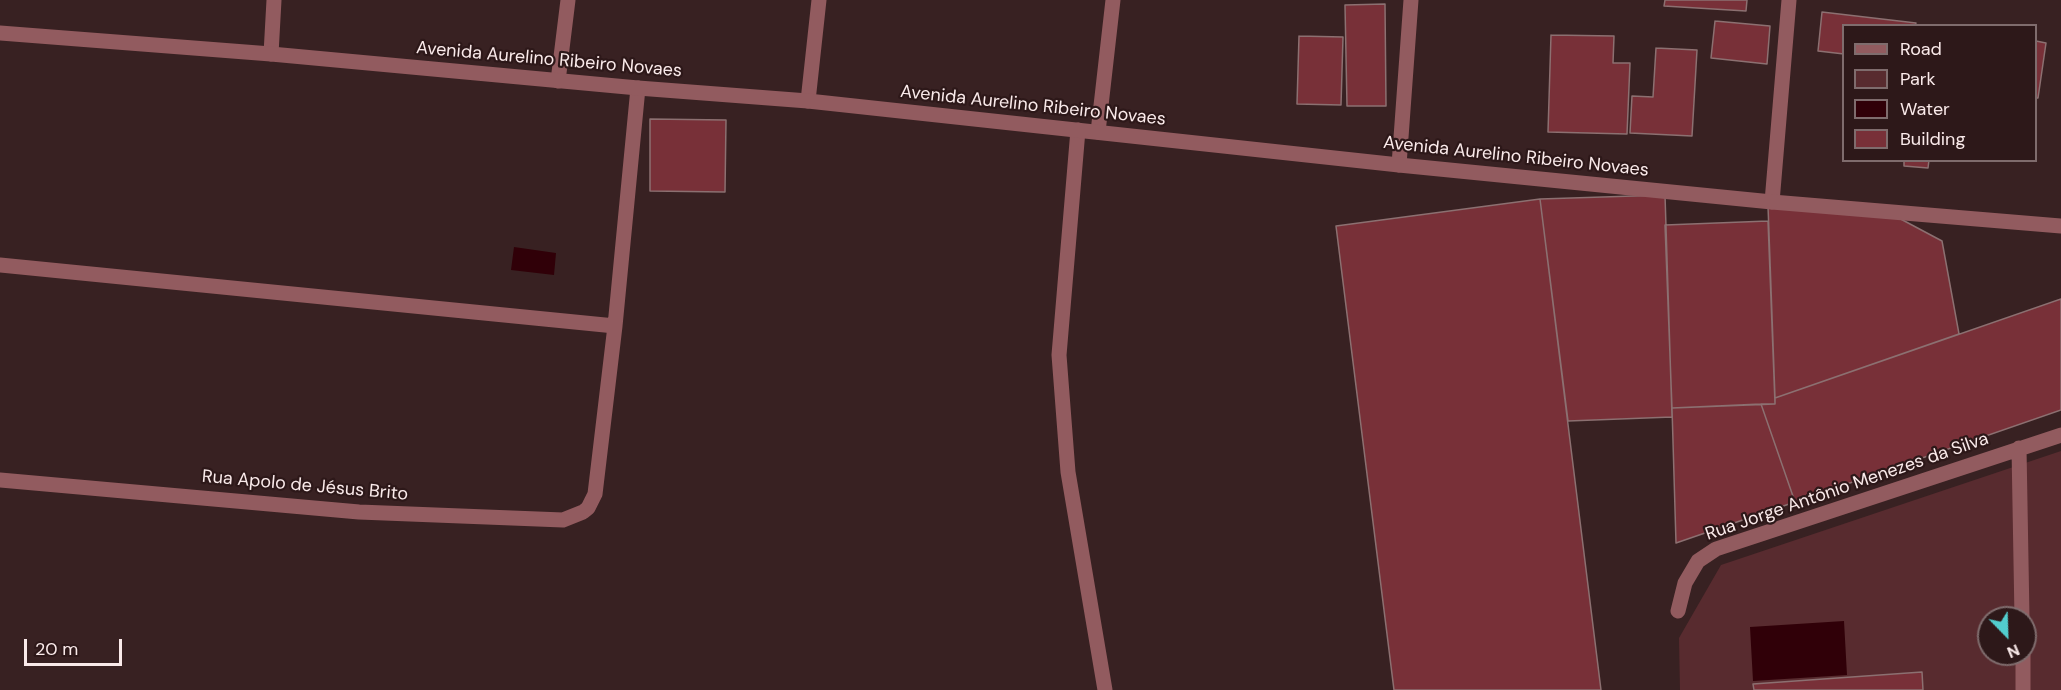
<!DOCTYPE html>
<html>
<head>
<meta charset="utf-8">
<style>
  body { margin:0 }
  #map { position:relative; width:2061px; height:690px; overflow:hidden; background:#382122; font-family:"DM Sans",sans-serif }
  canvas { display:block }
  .legend { position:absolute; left:1842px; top:24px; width:195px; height:138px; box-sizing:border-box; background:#2d1819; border:2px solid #7f6c6d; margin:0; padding:8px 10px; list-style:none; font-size:18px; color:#faeaea }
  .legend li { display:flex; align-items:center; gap:12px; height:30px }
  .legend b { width:30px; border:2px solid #7f6c6d }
  .north { position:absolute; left:1977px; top:606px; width:60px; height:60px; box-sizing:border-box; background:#2d1819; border:2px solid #7f6c6d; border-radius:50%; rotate:157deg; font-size:16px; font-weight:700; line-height:24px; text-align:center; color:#faeaea }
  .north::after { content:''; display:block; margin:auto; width:21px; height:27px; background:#52cdce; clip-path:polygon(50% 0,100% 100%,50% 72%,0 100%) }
  .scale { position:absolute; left:24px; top:639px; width:98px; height:27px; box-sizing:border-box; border:3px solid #faeaea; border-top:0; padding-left:8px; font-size:18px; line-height:21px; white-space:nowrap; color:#faeaea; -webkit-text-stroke:4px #2d1819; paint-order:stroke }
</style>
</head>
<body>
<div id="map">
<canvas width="2061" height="690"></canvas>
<ul class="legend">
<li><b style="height:8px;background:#925b5f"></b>Road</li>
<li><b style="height:16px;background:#582b2f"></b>Park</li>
<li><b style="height:16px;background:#300008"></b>Water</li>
<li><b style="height:16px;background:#783038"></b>Building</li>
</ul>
<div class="north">N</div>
<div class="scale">20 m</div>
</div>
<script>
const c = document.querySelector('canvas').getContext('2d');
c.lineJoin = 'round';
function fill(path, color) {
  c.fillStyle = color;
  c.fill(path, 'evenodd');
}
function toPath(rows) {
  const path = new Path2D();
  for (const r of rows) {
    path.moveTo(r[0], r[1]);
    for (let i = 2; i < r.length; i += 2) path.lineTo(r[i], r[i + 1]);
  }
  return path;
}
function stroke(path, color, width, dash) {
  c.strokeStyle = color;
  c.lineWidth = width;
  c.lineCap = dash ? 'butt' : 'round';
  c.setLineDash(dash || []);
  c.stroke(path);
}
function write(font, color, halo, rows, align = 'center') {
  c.font = font + ' "DM Sans",sans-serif';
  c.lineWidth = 4.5;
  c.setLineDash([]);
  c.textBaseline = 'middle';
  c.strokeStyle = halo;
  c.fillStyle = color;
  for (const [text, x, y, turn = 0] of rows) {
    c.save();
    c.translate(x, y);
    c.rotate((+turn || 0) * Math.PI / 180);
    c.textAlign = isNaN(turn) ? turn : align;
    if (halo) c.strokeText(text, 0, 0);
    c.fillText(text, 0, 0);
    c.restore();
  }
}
const green = toPath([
  [2061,451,2061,690,1680,690,1679,638,1721,565],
  [1989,618,2025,618,2025,654,1989,654]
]);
const water = toPath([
  [514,247,556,253,554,275,511,270],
  [1844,621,1847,675,1753,681,1750,627]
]);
const building = toPath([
  [1665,0,1747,0,1746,11,1664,6,1665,0],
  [1385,4,1386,106,1347,106,1345,5,1385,4],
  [1822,12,1916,23,1915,26,1844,26,1844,54,1818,51,1822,12],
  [1715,21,1770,26,1767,64,1711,58,1715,21],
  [1551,35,1614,36,1613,63,1630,63,1627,134,1548,132,1551,35],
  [1299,36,1343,37,1341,105,1297,104,1299,36],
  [2036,41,2046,43,2038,98,2036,98,2036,41],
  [1656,48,1697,50,1692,136,1630,133,1632,96,1653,97,1656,48],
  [650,119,726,120,725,192,650,191,650,119],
  [1904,160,1929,160,1928,168,1904,166,1904,160],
  [1665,195,1672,417,1568,421,1540,199,1665,195],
  [1540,199,1601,690,1394,690,1336,226,1540,199],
  [1768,206,1895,216,1942,241,1959,334,1775,398,1768,206],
  [1768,221,1775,404,1672,408,1665,225,1768,221],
  [2061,299,2061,410,1795,502,1761,404,1775,404,1775,398,2061,299],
  [1761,404,1795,502,1676,543,1672,408,1761,404],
  [1922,672,1923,690,1754,690,1753,684,1922,672]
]);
const service = toPath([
  [1078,130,1059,355,1068,472,1105,690],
  [2019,448,2022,618],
  [1678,611,1685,583,1698,561,1716,549,2061,435],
  [2023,654,2023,690]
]);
const minor = toPath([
  [271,54,274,0],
  [558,81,568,0],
  [808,101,819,0],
  [1098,132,1113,0],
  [1399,165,1411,0],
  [1772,202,1789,0],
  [0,265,615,326],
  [0,480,359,512,563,520,583,512,588,508,595,494,615,326,638,88]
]);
const tertiary = toPath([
  [0,33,271,54,638,88,808,101,1399,165,1772,202,2061,226]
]);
const streetNames = [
  ["Avenida Aurelino Ribeiro Novaes",549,60,5],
  ["Avenida Aurelino Ribeiro Novaes",1033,106,6],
  ["Avenida Aurelino Ribeiro Novaes",1516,157,6],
  ["Rua Apolo de Jésus Brito",305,486,5],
  ["Rua Jorge Antônio Menezes da Silva",1847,487,-19]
];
fill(green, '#582b2f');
fill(water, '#300008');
fill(building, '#783038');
stroke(building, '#8c7071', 1.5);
stroke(service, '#925b5f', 15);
stroke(minor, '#925b5f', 15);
stroke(tertiary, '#925b5f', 15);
write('18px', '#faeaea', '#2d1819', streetNames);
</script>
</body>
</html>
